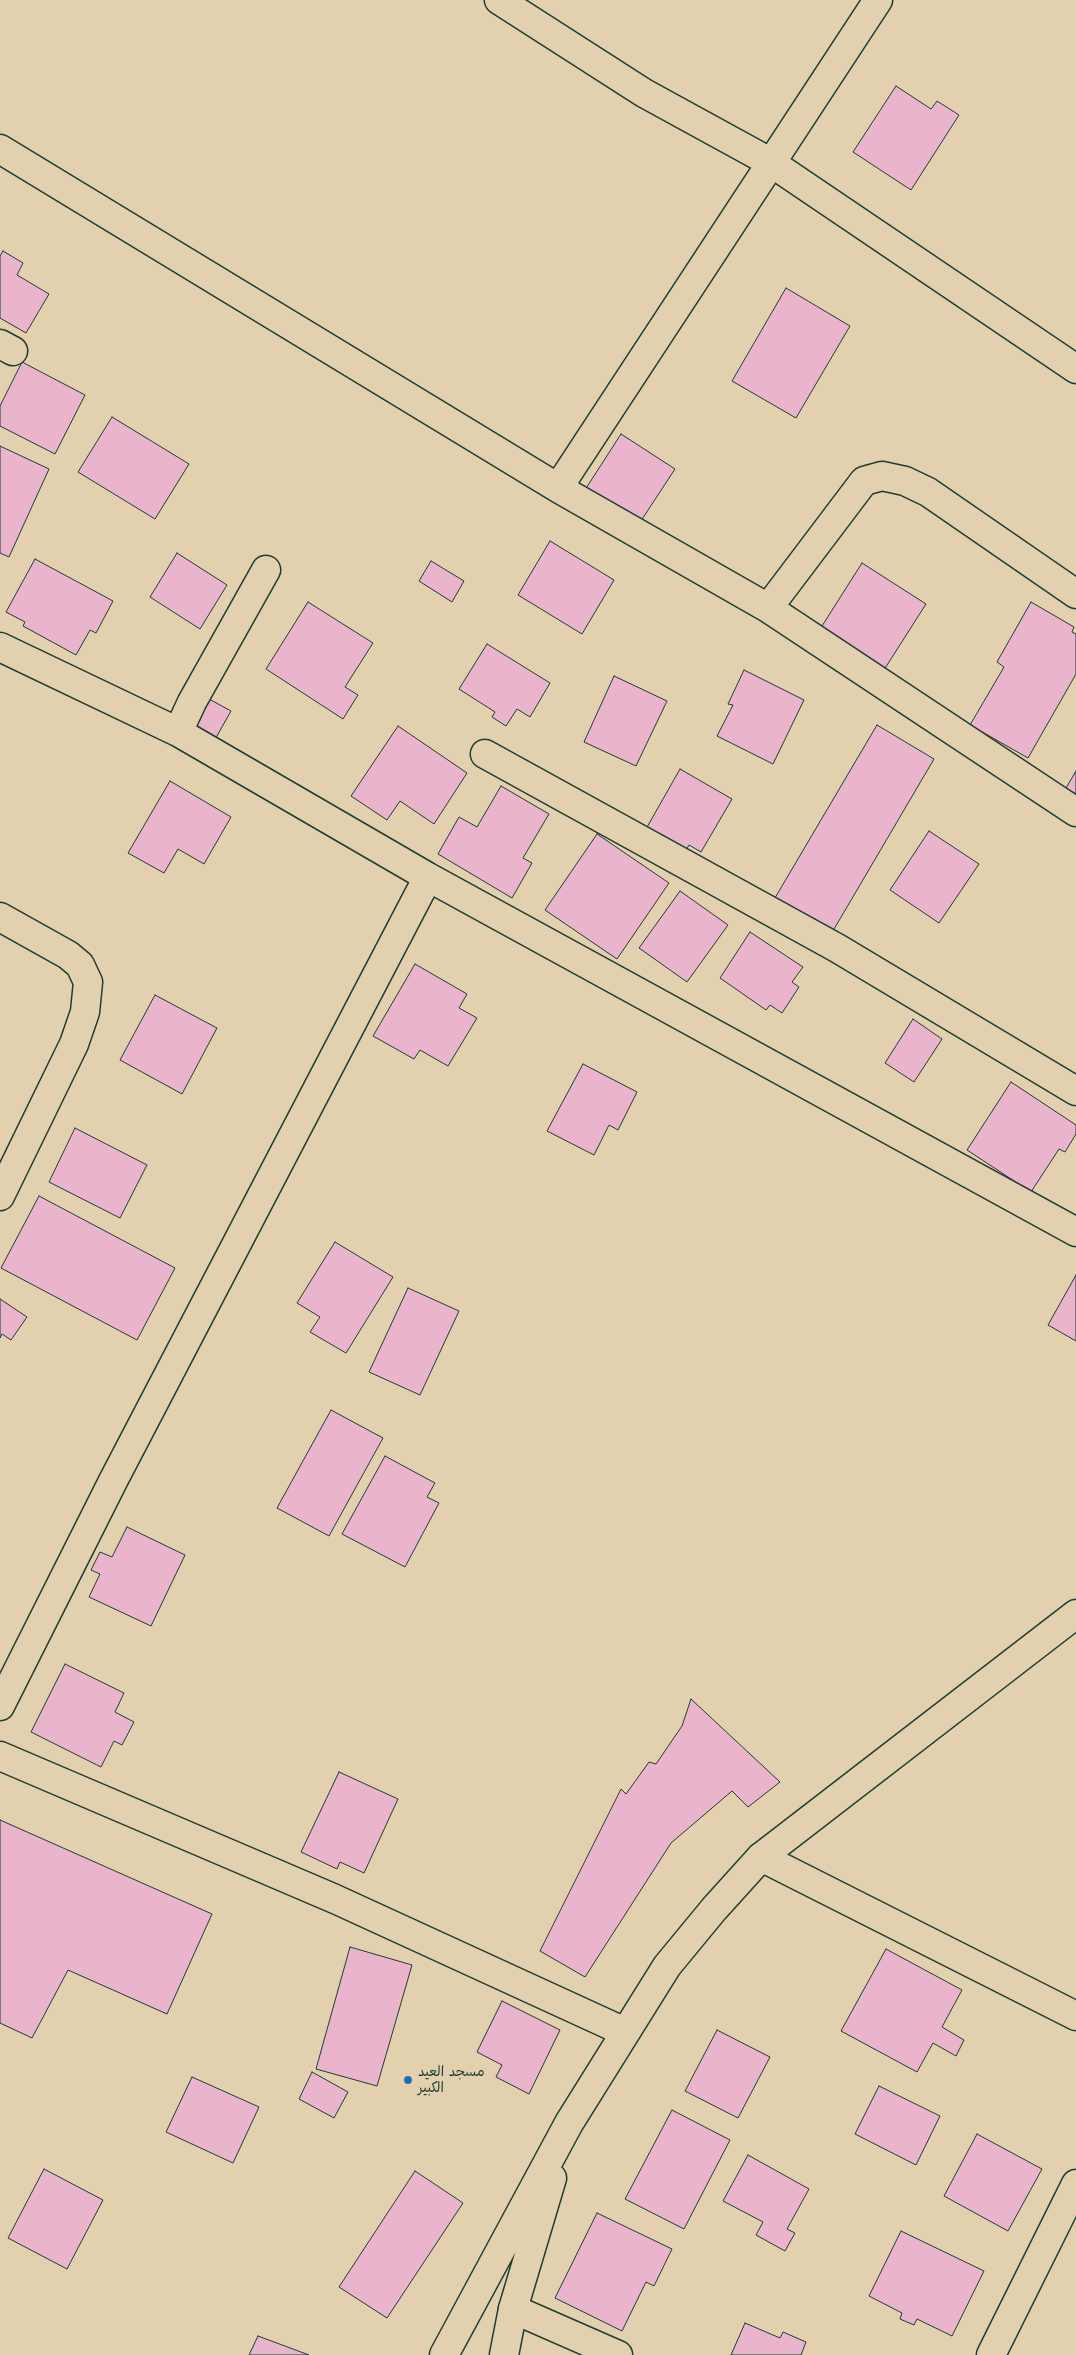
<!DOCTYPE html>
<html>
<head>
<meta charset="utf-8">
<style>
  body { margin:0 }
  canvas { display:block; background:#e3d0ae }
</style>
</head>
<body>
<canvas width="1076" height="2355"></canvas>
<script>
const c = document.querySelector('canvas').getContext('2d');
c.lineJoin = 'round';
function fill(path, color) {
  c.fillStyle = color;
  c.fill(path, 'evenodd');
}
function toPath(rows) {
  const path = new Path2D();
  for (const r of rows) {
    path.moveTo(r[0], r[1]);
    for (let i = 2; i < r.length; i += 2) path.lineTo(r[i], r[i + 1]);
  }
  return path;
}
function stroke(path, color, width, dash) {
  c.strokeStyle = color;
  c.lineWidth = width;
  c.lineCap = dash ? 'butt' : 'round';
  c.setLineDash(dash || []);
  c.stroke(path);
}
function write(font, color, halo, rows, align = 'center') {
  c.font = font + ' "Playpen Sans","Playpen Sans Arabic",sans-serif';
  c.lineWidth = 5;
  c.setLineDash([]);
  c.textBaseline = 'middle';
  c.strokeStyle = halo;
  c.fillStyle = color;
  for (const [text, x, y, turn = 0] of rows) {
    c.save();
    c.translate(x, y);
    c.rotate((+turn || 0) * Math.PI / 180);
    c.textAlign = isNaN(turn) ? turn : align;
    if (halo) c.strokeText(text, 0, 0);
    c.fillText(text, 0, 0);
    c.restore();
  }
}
const building = toPath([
  [896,86,931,109,937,101,959,115,911,190,853,152,896,86],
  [3,251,23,263,17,275,49,294,26,333,0,318,0,256,3,251],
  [786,288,850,326,796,418,732,381,786,288],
  [22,362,85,395,55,454,0,426,0,406,22,362],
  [112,417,189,464,155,519,78,472,112,417],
  [621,434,675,469,635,530,581,496,621,434],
  [0,446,49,469,9,557,0,553,0,446],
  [550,541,614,580,582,634,518,595,550,541],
  [177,553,227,585,200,629,150,597,177,553],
  [35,559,113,601,96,633,90,630,76,655,23,626,25,622,6,612,35,559],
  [431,561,464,581,452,602,419,581,431,561],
  [862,563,926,604,882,673,815,637,862,563],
  [308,602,373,643,345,687,358,695,343,719,266,669,308,602],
  [1031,602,1074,627,1072,632,1076,634,1076,674,1028,758,970,725,1004,667,997,662,1031,602],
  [487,644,550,683,530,717,517,709,506,726,492,717,495,712,459,689,487,644],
  [744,670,804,700,773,764,717,736,733,705,728,704,744,670],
  [614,676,667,701,636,766,584,742,614,676],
  [209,699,231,711,213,743,191,731,209,699],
  [877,725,934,759,827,941,769,908,877,725],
  [398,726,467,773,434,824,400,801,387,820,351,796,398,726],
  [680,769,732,799,701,852,689,845,681,859,642,836,680,769],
  [1076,771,1076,794,1066,788,1076,771],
  [170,781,231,817,204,864,178,849,164,873,128,853,170,781],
  [501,786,549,814,523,858,532,863,512,898,438,854,459,817,477,827,501,786],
  [929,831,979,864,939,923,890,890,929,831],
  [597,834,669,883,617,959,545,910,597,834],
  [680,891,728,925,687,982,639,948,680,891],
  [750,932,803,967,792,982,799,987,782,1013,770,1005,766,1010,720,978,750,932],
  [415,964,467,994,459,1008,477,1018,448,1066,420,1050,414,1059,373,1036,415,964],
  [155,995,217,1028,182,1094,120,1060,155,995],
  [913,1019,942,1039,914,1082,885,1063,913,1019],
  [583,1064,637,1092,618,1130,609,1125,594,1155,547,1131,583,1064],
  [1011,1082,1076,1125,1076,1134,1065,1152,1059,1149,1031,1192,967,1150,1011,1082],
  [75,1128,147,1165,120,1218,49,1182,75,1128],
  [39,1196,175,1268,137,1340,1,1268,39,1196],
  [335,1242,393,1277,346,1353,310,1332,320,1317,297,1303,335,1242],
  [1076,1275,1076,1341,1048,1325,1076,1275],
  [408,1288,459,1311,420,1395,369,1372,408,1288],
  [0,1299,27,1317,11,1340,2,1334,0,1338,0,1299],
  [331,1410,383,1438,329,1536,277,1508,331,1410],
  [385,1456,435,1483,427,1497,439,1503,405,1567,342,1534,385,1456],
  [127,1527,185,1555,151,1626,89,1597,100,1574,91,1570,100,1552,112,1557,127,1527],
  [65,1664,124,1693,115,1712,134,1722,122,1745,114,1741,101,1767,31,1732,65,1664],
  [691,1699,780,1782,748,1807,732,1791,671,1843,585,1977,540,1951,621,1789,626,1794,649,1762,656,1764,682,1726,691,1699],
  [339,1772,398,1799,364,1873,340,1862,337,1869,301,1852,339,1772],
  [0,1820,212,1914,167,2014,68,1970,32,2038,0,2023,0,1820],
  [350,1947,412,1965,377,2086,316,2069,350,1947],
  [886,1949,962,1990,942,2027,964,2040,956,2056,933,2043,917,2072,841,2031,886,1949],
  [502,2001,560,2030,529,2094,496,2077,502,2065,477,2052,502,2001],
  [717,2030,770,2057,738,2118,685,2091,717,2030],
  [312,2072,348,2092,334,2118,299,2099,312,2072],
  [192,2077,259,2107,233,2163,166,2132,192,2077],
  [879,2086,940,2116,916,2165,855,2134,879,2086],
  [672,2110,730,2140,684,2229,625,2199,672,2110],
  [977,2134,1042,2169,1008,2231,944,2196,977,2134],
  [748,2155,809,2189,787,2229,795,2233,785,2251,756,2235,763,2222,723,2201,748,2155],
  [44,2169,103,2200,67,2269,8,2238,44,2169],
  [415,2171,463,2203,387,2318,339,2287,415,2171],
  [597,2213,672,2249,654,2286,646,2282,622,2331,555,2298,597,2213],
  [901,2231,984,2271,952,2336,917,2319,914,2325,900,2319,902,2313,869,2296,901,2231],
  [745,2323,780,2338,783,2332,806,2342,801,2355,731,2355,745,2323],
  [258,2336,309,2355,249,2355,258,2336]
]);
const street = toPath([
  [499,0,644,93,770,162,1076,369],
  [0,149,558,488,768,608,1076,812],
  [0,344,13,351],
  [558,488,878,0],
  [768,608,864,481,882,476,905,481,928,492,1076,594],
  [0,647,178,732,428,877,1076,1232],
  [178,732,192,702,266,570],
  [485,754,837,948,1076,1091],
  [0,917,68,955,80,965,88,982,85,1012,74,1044,0,1196],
  [0,1706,113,1481,428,877],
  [0,1756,335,1899,625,2032],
  [761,1857,1076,2016],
  [513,2309,618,2355],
  [991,2355,1076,2184]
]);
const secondary = toPath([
  [444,2355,569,2123,667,1966,714,1909,761,1857,1076,1614],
  [504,2355,513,2309,552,2178]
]);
const markers = [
  [408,2080,5,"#1f6fb2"]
];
const poiNames = [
  ["مسجد العيد",418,2072],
  ["الكبير",418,2088]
];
fill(building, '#eab4cc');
stroke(building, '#1f3d34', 1);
stroke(street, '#1f3d34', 31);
stroke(secondary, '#1f3d34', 31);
stroke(street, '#e3d0ae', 28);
stroke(secondary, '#e3d0ae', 28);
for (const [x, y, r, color] of markers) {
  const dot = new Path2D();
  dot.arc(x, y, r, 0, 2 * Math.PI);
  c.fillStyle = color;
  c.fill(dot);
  stroke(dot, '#e3d0ae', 2);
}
write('14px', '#1f3d34', '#e3d0ae', poiNames, 'left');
</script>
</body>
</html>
